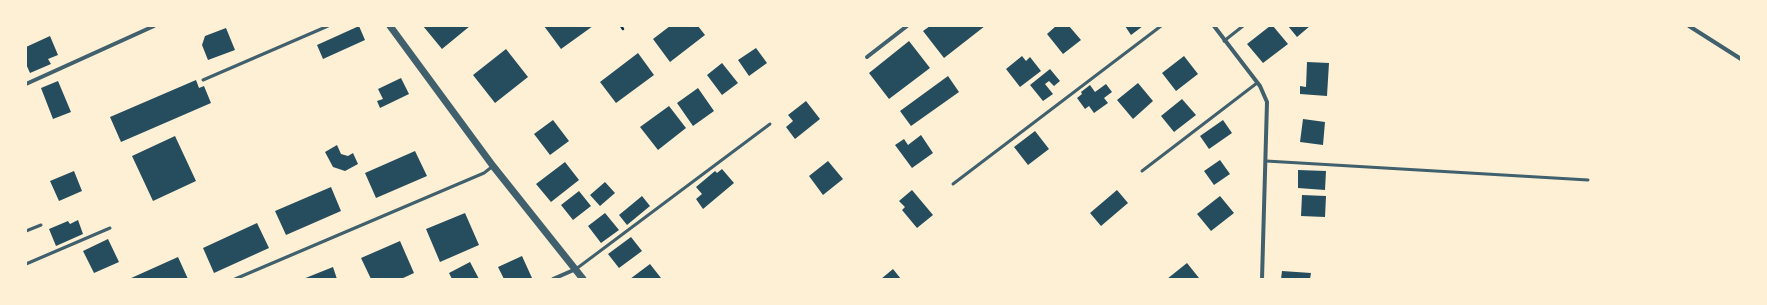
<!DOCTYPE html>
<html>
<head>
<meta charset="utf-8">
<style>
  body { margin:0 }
  #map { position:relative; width:1767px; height:305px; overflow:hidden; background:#fdf0d5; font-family:"PT Sans",sans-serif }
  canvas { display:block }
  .frame { position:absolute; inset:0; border:27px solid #fdf0d5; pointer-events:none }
</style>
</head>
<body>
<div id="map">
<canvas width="1767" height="305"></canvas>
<div class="frame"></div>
</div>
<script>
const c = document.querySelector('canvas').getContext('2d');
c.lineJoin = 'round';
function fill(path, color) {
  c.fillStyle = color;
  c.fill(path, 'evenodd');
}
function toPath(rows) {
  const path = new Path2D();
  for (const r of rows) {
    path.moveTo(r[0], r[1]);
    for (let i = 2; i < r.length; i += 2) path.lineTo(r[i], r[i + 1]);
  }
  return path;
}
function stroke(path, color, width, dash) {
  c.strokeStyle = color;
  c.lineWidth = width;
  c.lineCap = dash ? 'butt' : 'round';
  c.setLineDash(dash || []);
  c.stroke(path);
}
const building = toPath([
  [359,26,365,40,323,59,317,45],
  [423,26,470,26,442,49],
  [544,26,593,26,561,49],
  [670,26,698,26,705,35,670,62,653,39],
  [930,26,985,26,944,58,923,31],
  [1056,26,1069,26,1081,40,1063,54,1047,34],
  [1125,26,1143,26,1131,35],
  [1270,26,1273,26,1288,44,1263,63,1247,44],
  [1288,26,1310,26,1297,37],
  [226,28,235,50,208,60,202,45,205,36],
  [50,36,58,55,48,59,51,64,30,73,26,64,26,47],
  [909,41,930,68,889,99,869,73],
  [756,48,767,63,749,76,738,60],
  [506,49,528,77,495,103,473,75],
  [638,53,654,75,616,103,600,82],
  [1022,56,1026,61,1030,57,1041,71,1020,87,1006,69],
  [1184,56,1198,74,1176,91,1162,73],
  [1307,62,1329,63,1327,96,1300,94,1300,86,1306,87],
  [722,63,738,83,722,95,707,75],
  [1050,69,1060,81,1054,86,1049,81,1045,84,1053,94,1043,101,1030,85],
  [948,76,959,92,911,126,900,111],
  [401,78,409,94,380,108,377,101,383,99,378,89],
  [196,80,199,88,204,86,211,103,121,142,110,117],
  [58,81,71,112,53,119,41,88],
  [1138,83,1153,101,1133,119,1117,100],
  [1106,84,1112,92,1104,98,1108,103,1094,113,1089,106,1085,109,1077,98,1082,94,1081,92,1090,85,1095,92],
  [698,88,714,111,693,126,677,103],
  [1182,99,1196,115,1174,132,1161,116],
  [806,101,820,119,795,139,786,127,793,121,788,115],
  [669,106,686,128,658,150,640,127],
  [1303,119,1325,122,1323,145,1300,142],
  [553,120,569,141,550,155,534,134],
  [1223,120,1232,133,1209,149,1200,136],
  [1035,131,1049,149,1028,165,1014,147],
  [921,135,933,153,912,168,895,145,904,139,908,145],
  [175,136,196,181,153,201,132,156],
  [337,145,341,154,348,156,353,153,358,164,345,171,333,167,325,152],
  [415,151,427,176,376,198,365,173],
  [1220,160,1230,174,1214,185,1204,171],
  [828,161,843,179,823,195,809,176],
  [565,162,579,180,551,202,536,184],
  [722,169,734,183,703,209,696,199,702,194,696,187,715,171,717,173],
  [1298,170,1326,171,1325,190,1298,188],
  [74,171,82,191,59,201,50,181],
  [605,182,615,193,600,206,590,195],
  [331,187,341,211,286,235,275,211],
  [912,190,933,215,917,228,902,210,905,207,899,201],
  [1117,190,1128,203,1101,226,1090,213],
  [579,191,591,206,573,220,561,205],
  [1302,195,1326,196,1325,217,1301,216],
  [642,196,650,206,627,225,619,215],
  [1220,196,1234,213,1211,231,1197,214],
  [465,213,479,245,440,262,426,229],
  [605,213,619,230,601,243,588,226],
  [78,220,83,234,56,246,49,229,68,221,70,224],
  [257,223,269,248,214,273,203,248],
  [631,237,642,251,619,268,608,254],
  [108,239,119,262,94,273,83,251],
  [400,241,414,273,401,279,371,279,361,258],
  [522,256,532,278,504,279,498,267],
  [178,257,188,279,129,279],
  [470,262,479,279,452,279,449,273],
  [1187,263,1199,278,1167,279],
  [650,264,661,278,630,279],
  [333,267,337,279,303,279],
  [893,269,901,279,881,279],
  [1282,271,1311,273,1310,279,1281,279]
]);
const path = toPath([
  [621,26,623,29]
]);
const service = toPath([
  [1224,41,1243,26],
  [203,80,328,26],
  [1266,161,1588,180],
  [1142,171,1257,83],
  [953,184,1161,26],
  [26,231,41,225],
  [26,264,110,228],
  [576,269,770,124],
  [235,279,484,173,493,166]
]);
const minor = toPath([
  [1214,26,1260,86,1267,102,1262,279],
  [1689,26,1741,59],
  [867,57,907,26],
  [26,84,154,26],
  [553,279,576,269]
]);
const tertiary = toPath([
  [390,26,493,166,583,279]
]);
fill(building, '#264d5e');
stroke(path, '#003049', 2.5);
stroke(service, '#3f606c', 3);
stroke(minor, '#3f606c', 4);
stroke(tertiary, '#3f606c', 7);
</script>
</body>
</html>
